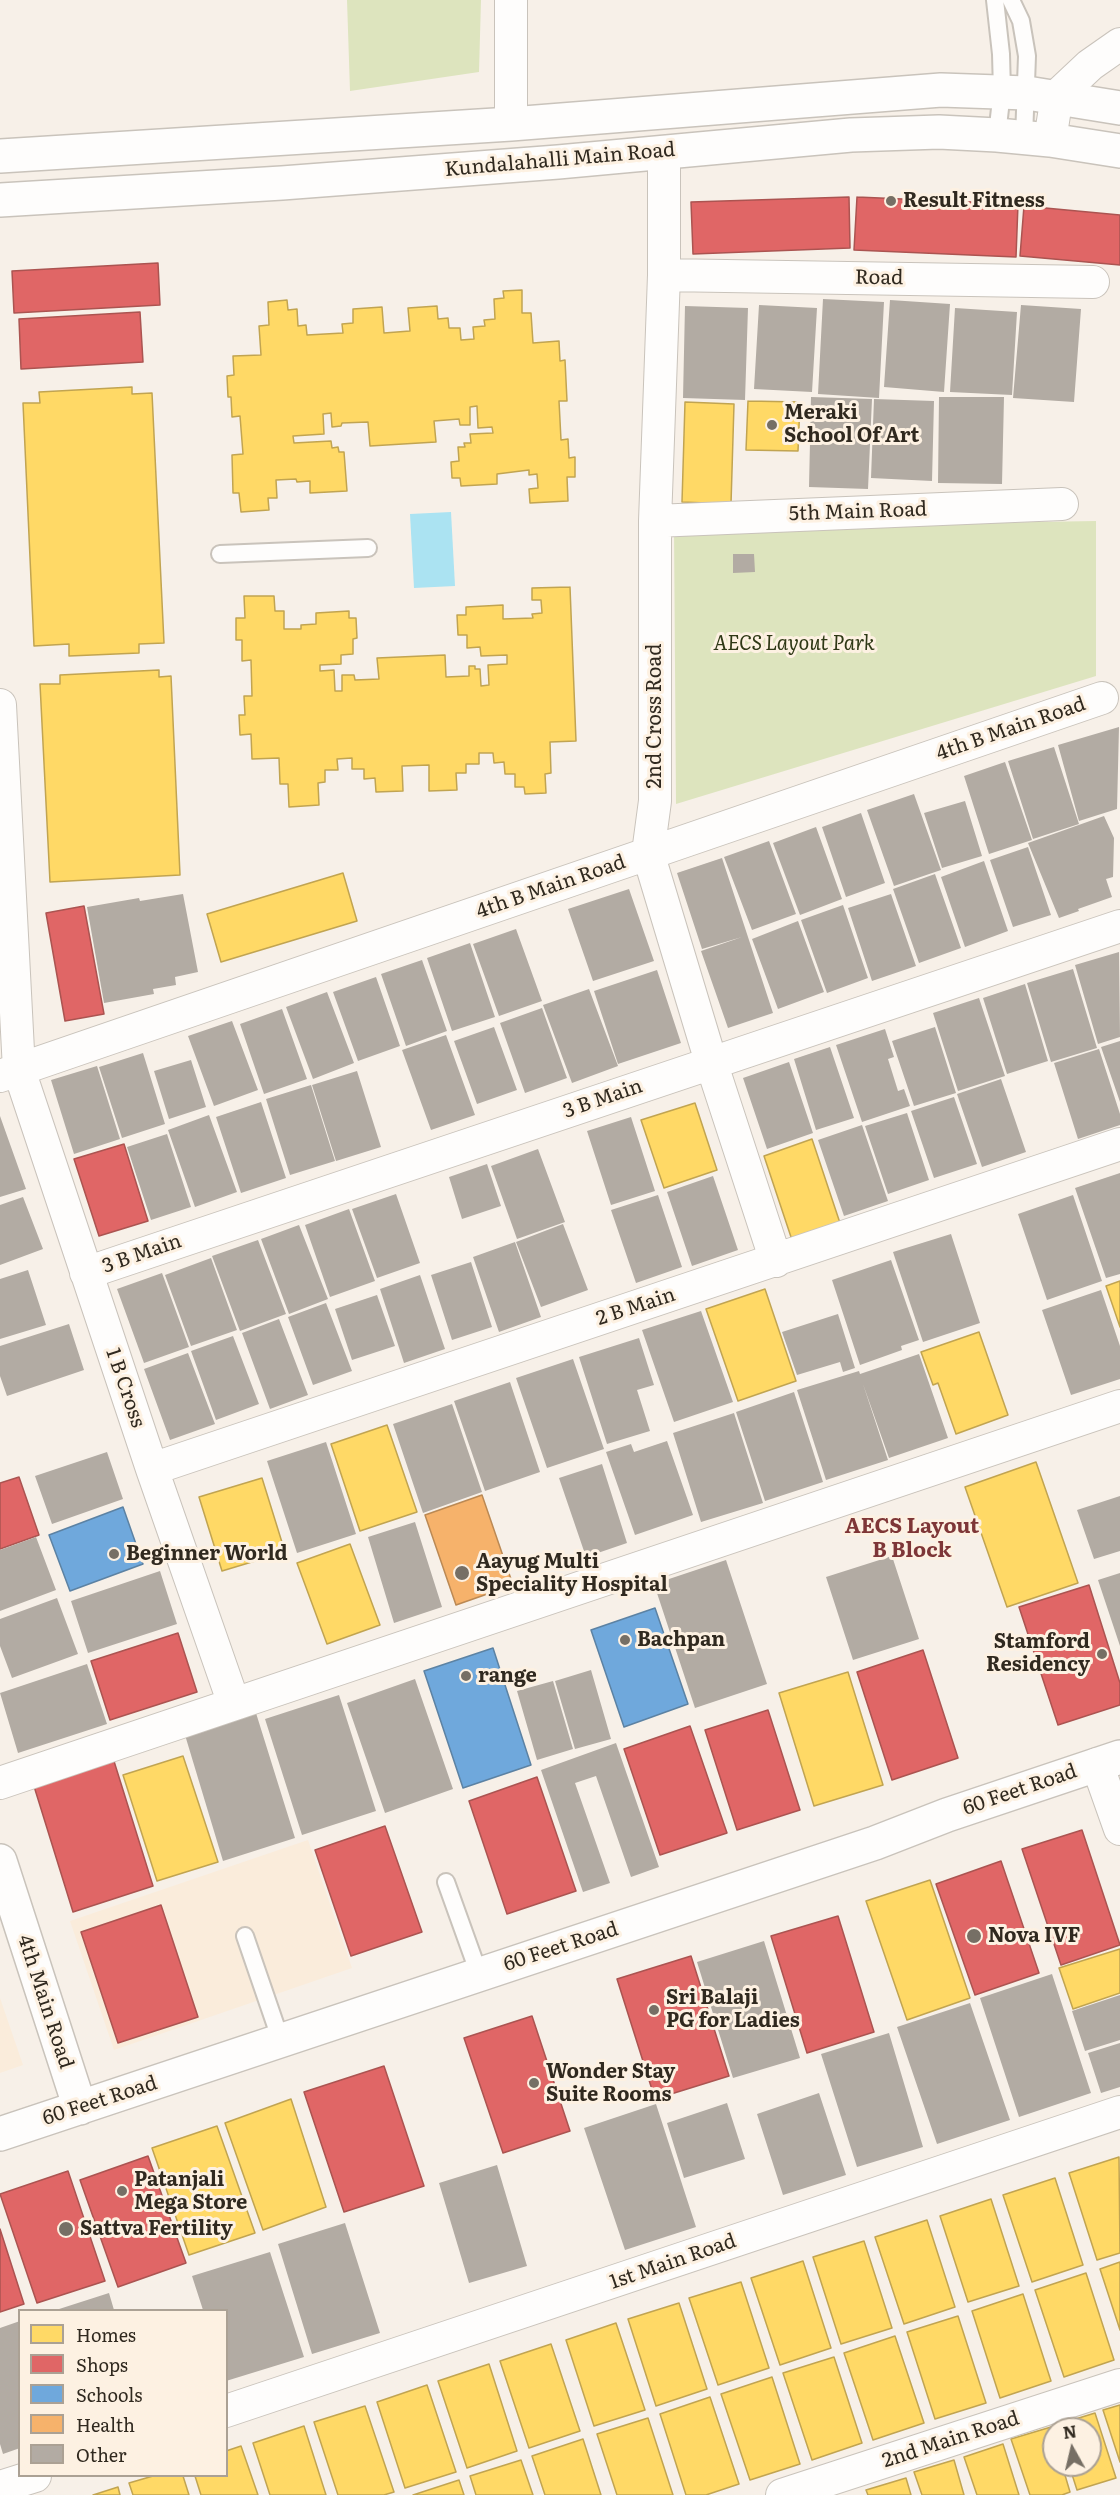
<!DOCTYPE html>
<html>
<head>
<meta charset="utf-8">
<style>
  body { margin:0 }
  #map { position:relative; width:1120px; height:2495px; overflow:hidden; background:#f7f0e8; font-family:Literata,serif }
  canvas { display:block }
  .legend { position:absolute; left:18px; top:2309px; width:210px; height:168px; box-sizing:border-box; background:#fdf1e2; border:2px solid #aba194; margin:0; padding:8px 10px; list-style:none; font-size:18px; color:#30291f }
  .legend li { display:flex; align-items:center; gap:12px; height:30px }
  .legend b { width:30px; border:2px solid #aba194 }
  .north { position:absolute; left:1042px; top:2417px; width:60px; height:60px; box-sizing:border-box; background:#fdf1e2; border:2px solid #aba194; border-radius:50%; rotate:352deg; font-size:16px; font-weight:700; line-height:24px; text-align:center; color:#30291f }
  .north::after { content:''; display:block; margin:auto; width:21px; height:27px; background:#766f65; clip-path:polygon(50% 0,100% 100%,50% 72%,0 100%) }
</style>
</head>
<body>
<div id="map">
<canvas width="1120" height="2495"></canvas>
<ul class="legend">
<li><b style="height:16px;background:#ffd966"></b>Homes</li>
<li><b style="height:16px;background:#e06666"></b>Shops</li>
<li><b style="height:16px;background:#6fa8dc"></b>Schools</li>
<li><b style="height:16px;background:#f6b26b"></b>Health</li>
<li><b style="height:16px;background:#b2aba3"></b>Other</li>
</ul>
<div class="north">N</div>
</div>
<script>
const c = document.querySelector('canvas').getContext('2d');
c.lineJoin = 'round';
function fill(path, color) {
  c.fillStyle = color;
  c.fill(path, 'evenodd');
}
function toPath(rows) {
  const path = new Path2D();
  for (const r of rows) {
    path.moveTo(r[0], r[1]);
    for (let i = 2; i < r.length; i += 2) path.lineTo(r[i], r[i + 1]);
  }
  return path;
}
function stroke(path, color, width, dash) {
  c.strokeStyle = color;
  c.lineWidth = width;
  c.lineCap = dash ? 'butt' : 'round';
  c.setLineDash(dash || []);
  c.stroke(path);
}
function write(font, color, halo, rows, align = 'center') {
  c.font = font + ' Literata,serif';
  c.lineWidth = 6;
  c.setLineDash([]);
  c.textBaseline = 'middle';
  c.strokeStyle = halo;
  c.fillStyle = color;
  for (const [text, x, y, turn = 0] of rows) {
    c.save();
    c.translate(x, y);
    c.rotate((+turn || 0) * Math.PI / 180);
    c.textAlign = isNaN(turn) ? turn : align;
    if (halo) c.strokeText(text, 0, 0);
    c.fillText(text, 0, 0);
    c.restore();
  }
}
const built = toPath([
  [308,1840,352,1968,114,2050,70,1921],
  [0,1998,23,2065,0,2073]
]);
const green = toPath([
  [347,0,481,0,479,72,350,91],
  [1096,521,1096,676,676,804,674,528]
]);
const water = toPath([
  [451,512,455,586,414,588,410,514]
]);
const homes = toPath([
  [522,290,522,313,531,313,533,343,559,341,560,361,565,360,567,401,559,401,561,440,568,439,569,458,575,457,575,477,567,477,568,501,530,503,529,489,538,488,537,474,529,475,529,470,497,474,497,484,461,486,460,478,452,478,451,462,459,461,458,447,465,447,464,443,471,443,470,434,493,433,492,427,478,428,477,406,470,407,470,425,460,425,459,419,434,421,436,442,370,446,368,422,342,423,341,426,332,427,331,413,323,414,324,434,293,436,294,443,331,441,332,448,338,447,339,452,344,452,347,491,310,493,310,481,297,482,296,479,276,480,277,498,268,498,269,510,241,512,239,493,233,493,232,455,243,454,240,416,232,417,231,397,228,397,227,376,234,375,233,356,261,355,259,326,269,325,268,302,287,300,288,310,297,309,298,326,306,325,307,335,343,333,342,324,353,323,353,309,382,307,384,333,410,331,408,308,437,306,438,319,448,318,449,328,460,328,461,340,474,339,473,327,485,326,484,320,495,319,494,299,504,298,503,291,522,290],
  [132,387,132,394,152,393,164,643,139,644,139,653,69,656,69,644,34,646,23,403,40,403,39,392,132,387],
  [748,401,800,402,798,451,746,450,748,401],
  [685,402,734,404,731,504,682,502,685,402],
  [570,587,576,741,550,742,551,773,545,774,546,793,525,794,524,787,515,787,515,774,505,774,504,762,494,763,493,753,479,753,479,764,466,764,466,773,456,773,457,790,429,791,429,765,402,766,403,791,376,792,375,778,364,779,364,769,352,769,352,758,337,759,338,770,325,770,325,782,318,783,319,805,289,807,288,784,280,784,279,758,252,759,251,734,240,735,239,715,245,715,244,696,252,696,251,660,242,661,242,640,236,640,236,618,245,618,244,596,274,596,275,611,284,611,284,629,301,629,301,625,316,624,316,613,349,611,349,618,356,618,357,638,353,639,353,654,341,655,341,664,320,665,320,671,334,670,335,691,342,691,342,675,354,675,355,680,379,679,377,658,445,655,446,677,469,676,469,666,475,666,475,669,480,669,481,686,489,685,488,665,507,664,507,655,481,656,480,647,467,648,467,635,458,635,457,615,466,615,466,607,503,605,503,619,533,618,532,614,542,613,541,600,532,600,532,588,570,587],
  [159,670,159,677,171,676,180,875,50,882,40,684,60,684,60,675,159,670],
  [343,873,357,921,221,962,207,914,343,873],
  [695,1103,717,1170,664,1188,641,1120,695,1103],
  [812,1139,840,1223,792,1240,764,1156,812,1139],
  [1120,1281,1120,1327,1106,1286,1120,1281],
  [765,1289,796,1381,738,1401,706,1309,765,1289],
  [979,1332,1008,1415,956,1434,938,1383,933,1385,921,1352,979,1332],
  [387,1425,417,1512,360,1531,331,1444,387,1425],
  [1036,1462,1078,1583,1007,1607,965,1487,1036,1462],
  [262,1478,285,1552,222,1571,199,1497,262,1478],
  [350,1544,380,1625,327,1644,297,1563,350,1544],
  [848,1672,883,1785,814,1806,779,1693,848,1672],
  [183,1756,218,1862,157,1881,123,1775,183,1756],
  [930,1880,970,1998,907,2020,866,1901,930,1880],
  [1120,1949,1120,1993,1073,2009,1059,1968,1120,1949],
  [291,2099,326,2207,263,2230,225,2123,291,2099],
  [217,2126,255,2233,189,2255,152,2148,217,2126],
  [1119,2157,1120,2253,1097,2260,1069,2173,1119,2157],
  [1055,2178,1083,2265,1032,2282,1003,2195,1055,2178],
  [991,2199,1019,2286,968,2302,940,2216,991,2199],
  [927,2220,955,2307,904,2324,875,2237,927,2220],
  [864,2241,892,2328,841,2344,813,2257,864,2241],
  [803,2261,831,2348,780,2365,751,2278,803,2261],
  [1120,2262,1120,2330,1100,2269,1120,2262],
  [1086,2273,1114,2360,1064,2377,1035,2290,1086,2273],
  [741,2282,769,2368,718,2385,689,2298,741,2282],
  [1023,2294,1051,2381,1000,2398,972,2311,1023,2294],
  [679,2303,707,2389,656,2406,628,2319,679,2303],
  [958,2316,986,2403,935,2419,907,2332,958,2316],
  [616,2323,645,2410,594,2426,566,2340,616,2323],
  [895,2336,924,2423,873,2440,844,2353,895,2336],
  [551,2344,580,2431,529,2448,500,2361,551,2344],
  [834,2357,862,2443,812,2460,783,2373,834,2357],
  [489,2364,517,2451,467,2468,438,2381,489,2364],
  [772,2377,800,2464,750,2480,721,2394,772,2377],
  [427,2385,456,2472,405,2488,377,2402,427,2385],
  [710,2397,739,2484,706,2495,686,2495,660,2414,710,2397],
  [1120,2405,1120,2462,1103,2410,1120,2405],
  [365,2406,394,2492,384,2495,338,2495,314,2422,365,2406],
  [1095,2413,1116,2478,1077,2490,1069,2465,1090,2465,1090,2429,1057,2429,1056,2425,1095,2413],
  [648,2418,673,2495,617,2495,597,2434,648,2418],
  [304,2426,326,2495,270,2495,253,2443,304,2426],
  [1051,2427,1054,2438,1054,2465,1062,2465,1070,2492,1062,2495,1030,2495,1011,2439,1051,2427],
  [583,2439,601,2495,545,2495,532,2456,583,2439],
  [1003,2444,1019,2495,977,2495,964,2457,1003,2444],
  [241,2446,258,2495,201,2495,195,2476,226,2476,226,2451,241,2446],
  [521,2460,533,2495,476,2495,470,2476,521,2460],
  [954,2460,964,2495,922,2495,914,2472,954,2460],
  [153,2476,183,2476,189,2495,133,2495,129,2483,153,2476],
  [906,2478,911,2495,868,2495,866,2490,906,2478],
  [459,2480,464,2495,413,2495,459,2480],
  [118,2487,120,2495,93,2495,118,2487]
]);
const shops = toPath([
  [849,197,850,248,693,254,691,202,849,197],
  [857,197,1018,204,1016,257,854,250,857,197],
  [1024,206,1120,215,1120,265,1020,256,1024,206],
  [158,263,160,305,14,313,12,271,158,263],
  [140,312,143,362,21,369,19,319,140,312],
  [84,906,104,1014,65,1021,46,913,84,906],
  [124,1144,148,1221,99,1236,74,1159,124,1144],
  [19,1477,39,1535,0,1549,0,1483,19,1477],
  [1089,1585,1120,1683,1120,1705,1058,1725,1019,1607,1089,1585],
  [178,1633,197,1692,110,1720,91,1661,178,1633],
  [923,1650,958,1758,892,1780,857,1672,923,1650],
  [768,1710,800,1810,737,1830,705,1730,768,1710],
  [690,1726,727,1833,660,1855,624,1749,690,1726],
  [113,1758,153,1886,73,1912,33,1783,113,1758],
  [537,1777,576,1891,507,1914,469,1801,537,1777],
  [385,1826,422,1932,351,1956,315,1850,385,1826],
  [1082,1830,1120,1945,1061,1965,1022,1849,1082,1830],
  [1001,1861,1039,1973,975,1995,936,1884,1001,1861],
  [161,1905,198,2017,118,2043,81,1932,161,1905],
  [838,1916,874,2032,807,2053,771,1936,838,1916],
  [691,1956,729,2076,655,2099,617,1979,691,1956],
  [532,2016,570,2131,503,2153,464,2038,532,2016],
  [384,2066,424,2186,344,2212,304,2092,384,2066],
  [148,2156,186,2263,118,2287,80,2180,148,2156],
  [68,2171,105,2281,37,2303,0,2194,68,2171],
  [0,2229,24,2304,0,2312,0,2229]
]);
const schools = toPath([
  [123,1507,143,1564,70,1591,49,1535,123,1507],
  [655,1608,688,1704,624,1727,591,1630,655,1608],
  [493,1648,531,1765,463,1788,424,1671,493,1648]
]);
const health = toPath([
  [482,1495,513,1585,456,1605,425,1515,482,1495]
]);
const building = toPath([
  [823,299,884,302,879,398,818,394],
  [890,300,950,304,944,392,884,387],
  [759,305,817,308,812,392,754,389],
  [1021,305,1081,309,1074,402,1013,398],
  [685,306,748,308,745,400,683,398],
  [955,308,1017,312,1012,395,950,392],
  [811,397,872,399,868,489,809,487],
  [939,397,1004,397,1002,484,938,483],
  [874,399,934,401,932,481,871,478],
  [733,554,754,554,755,572,733,573],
  [1119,727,1117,809,1079,821,1058,745],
  [1054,747,1079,824,1033,839,1008,761],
  [1005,762,1032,840,989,854,964,776],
  [914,794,941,870,894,886,867,810],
  [965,801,982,856,942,868,924,813],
  [861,813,885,883,846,897,822,827],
  [1104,816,1114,838,1113,877,1106,879,1112,897,1078,909,1079,911,1059,918,1028,843],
  [816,827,842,899,800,915,773,843],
  [769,841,796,914,752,930,724,857],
  [1028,847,1051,915,1013,927,990,860],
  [722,858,773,1013,728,1028,701,951,742,937,702,949,677,873],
  [984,861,1008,931,965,947,941,877],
  [935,874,961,948,919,963,893,889],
  [629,889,654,961,593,981,568,909],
  [183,894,198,972,175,977,176,985,153,989,154,994,104,1003,87,907,139,898,140,901],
  [891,894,916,966,872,981,848,908],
  [843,905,868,978,827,993,801,920],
  [798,921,824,992,778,1009,752,939],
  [516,929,542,1001,499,1016,473,944],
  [470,943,495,1017,452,1031,427,958],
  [1119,952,1120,1037,1098,1044,1075,965],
  [422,960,447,1031,406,1046,381,974],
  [1073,969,1097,1048,1051,1062,1027,983],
  [657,970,681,1043,618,1064,594,991],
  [376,977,400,1046,358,1061,333,992],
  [1025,984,1048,1061,1007,1074,983,998],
  [589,989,618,1066,572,1083,543,1005],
  [327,992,354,1063,313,1079,286,1007],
  [979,998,1005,1076,958,1091,933,1013],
  [542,1008,567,1078,525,1093,500,1023],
  [282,1009,307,1079,264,1094,240,1024],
  [232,1021,258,1090,214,1106,188,1036],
  [494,1027,517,1090,477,1104,454,1041],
  [935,1027,956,1093,914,1106,892,1041],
  [885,1029,894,1057,888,1059,898,1091,904,1089,910,1106,862,1122,836,1045],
  [446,1035,475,1115,431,1130,402,1050],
  [1120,1041,1120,1102,1101,1047],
  [830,1047,854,1118,816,1130,794,1059],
  [1099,1049,1120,1114,1120,1125,1078,1139,1054,1063],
  [143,1053,165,1124,122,1138,99,1067],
  [191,1060,206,1107,169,1119,154,1071],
  [789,1062,813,1133,767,1149,743,1078],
  [97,1066,120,1139,74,1154,51,1080],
  [357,1071,381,1147,336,1161,312,1085],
  [1001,1079,1026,1152,982,1167,957,1094],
  [311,1085,335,1161,290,1175,266,1099],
  [954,1097,977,1164,934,1178,911,1111],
  [261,1102,286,1178,241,1193,216,1117],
  [907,1113,929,1180,888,1194,865,1126],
  [209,1115,237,1192,195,1207,168,1130],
  [0,1116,26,1189,0,1197],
  [631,1117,655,1191,611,1205,587,1131],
  [862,1125,888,1201,844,1216,818,1140],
  [167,1134,191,1207,151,1220,127,1147],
  [538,1149,565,1222,517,1239,491,1166],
  [487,1164,501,1206,462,1219,449,1177],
  [1120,1173,1120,1274,1106,1278,1075,1188],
  [713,1176,738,1250,692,1266,667,1192],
  [396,1194,420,1263,377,1278,352,1209],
  [658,1195,682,1267,636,1283,611,1210],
  [1073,1195,1102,1281,1047,1300,1018,1214],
  [23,1197,43,1249,0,1265,0,1205],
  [349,1209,375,1281,330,1297,305,1225],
  [563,1224,588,1290,541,1307,516,1242],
  [299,1225,328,1299,289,1314,261,1239],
  [951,1234,980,1323,923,1342,893,1252],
  [258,1240,286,1314,240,1331,212,1256],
  [515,1242,541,1317,499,1332,473,1257],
  [211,1258,237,1330,191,1346,165,1275],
  [891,1260,919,1340,901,1346,902,1350,860,1365,832,1280],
  [471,1262,492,1327,452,1340,431,1275],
  [28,1270,46,1325,0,1339,0,1279],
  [162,1273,189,1347,144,1363,117,1289],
  [420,1275,445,1349,404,1363,380,1289],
  [1101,1290,1120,1346,1120,1379,1071,1395,1042,1310],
  [377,1295,395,1346,352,1360,335,1309],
  [326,1303,352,1371,313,1385,288,1317],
  [701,1311,733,1402,674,1422,642,1330],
  [838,1314,855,1368,843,1372,840,1362,797,1375,782,1332],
  [279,1319,308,1395,270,1409,242,1333],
  [69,1324,84,1370,7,1396,0,1376,0,1346],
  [233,1336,259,1404,216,1420,191,1351],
  [639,1338,654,1385,637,1390,650,1431,607,1444,579,1357],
  [188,1353,215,1424,170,1440,144,1369],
  [919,1354,948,1438,889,1458,863,1384,888,1460,826,1480,797,1390,859,1371,860,1374],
  [573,1359,604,1449,547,1468,516,1378],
  [510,1382,540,1472,485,1491,454,1401],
  [794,1392,823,1482,765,1501,736,1412],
  [452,1404,482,1492,423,1513,393,1424],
  [734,1413,763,1503,701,1522,673,1433],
  [667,1441,693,1515,635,1535,606,1452,631,1444,634,1452],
  [326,1442,356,1534,297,1553,267,1461],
  [107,1452,123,1499,52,1524,35,1476],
  [602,1464,627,1543,586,1557,559,1478],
  [1120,1496,1120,1551,1094,1559,1077,1510],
  [415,1522,442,1607,394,1623,368,1537],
  [36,1537,56,1590,0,1611,0,1550],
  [892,1556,919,1639,853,1660,826,1577],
  [726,1560,767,1684,695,1708,654,1584],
  [160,1571,177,1624,88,1653,71,1601],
  [1120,1573,1120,1646,1098,1580],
  [57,1598,78,1654,12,1678,0,1646,0,1619],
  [87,1664,107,1724,18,1753,0,1693],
  [591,1670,611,1739,575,1749,555,1681],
  [415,1679,453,1789,385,1813,347,1703],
  [553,1681,573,1749,537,1760,517,1691],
  [339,1695,376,1811,302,1835,265,1719],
  [256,1713,295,1838,223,1861,185,1735],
  [616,1743,659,1867,631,1877,596,1776,575,1783,610,1883,583,1892,541,1770],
  [764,1941,800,2058,733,2078,697,1962],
  [1052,1974,1091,2093,1019,2117,980,1998],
  [1120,1995,1120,2040,1085,2051,1072,2011],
  [970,2003,1010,2120,937,2144,897,2027],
  [889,2033,923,2147,857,2167,821,2054],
  [1120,2043,1120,2087,1101,2093,1088,2053],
  [819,2093,846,2175,783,2195,757,2114],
  [727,2103,745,2159,684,2178,667,2123],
  [656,2104,696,2227,625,2250,584,2128],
  [497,2165,527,2266,469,2283,439,2183],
  [345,2223,380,2333,312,2354,278,2244],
  [270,2252,304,2357,226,2381,226,2310,203,2310,192,2276],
  [109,2293,114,2310,56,2310],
  [20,2321,20,2448,3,2454,0,2444,0,2328]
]);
const service = toPath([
  [995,0,1001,54,1002,91,997,135],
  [1011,0,1021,21,1027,56,1024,138],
  [220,554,368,548],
  [446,1882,479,1974],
  [245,1936,281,2041]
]);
const minor = toPath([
  [511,0,511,124],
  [1050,140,1057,96,1090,65,1120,44],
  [664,152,664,275,655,521,655,801,648,853,711,1062,776,1261],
  [664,275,1093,282],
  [655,521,1062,504],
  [0,705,19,1070,152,1469,234,1704],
  [0,1076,1102,698],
  [86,1273,1120,926],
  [152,1469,1120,1144],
  [1097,1764,1120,1829],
  [0,1783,1120,1406],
  [226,2411,1120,2112],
  [0,2487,35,2476],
  [782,2495,1120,2385]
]);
const tertiary = toPath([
  [0,1861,80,2108],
  [0,2134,875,1843,947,1815,1120,1757]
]);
const primary = toPath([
  [0,156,511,124,941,90,1027,93,1120,108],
  [0,200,282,183,558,162,851,135,939,132,997,135,1050,140,1120,151]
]);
const markers = [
  [891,201,6,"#766f65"],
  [772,425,6,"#766f65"],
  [114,1554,6,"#766f65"],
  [462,1573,8,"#766f65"],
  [625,1640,6,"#766f65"],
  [1102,1654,6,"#766f65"],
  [466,1676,6,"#766f65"],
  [974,1936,8,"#766f65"],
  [654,2010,6,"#766f65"],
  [534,2083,6,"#766f65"],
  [122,2191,6,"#766f65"],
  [66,2229,8,"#766f65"]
];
const streetNames = [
  ["Kundalahalli Main Road",560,160,-5],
  ["Road",879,278,1],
  ["5th Main Road",858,512,-2],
  ["2nd Cross Road",655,716,-90],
  ["4th B Main Road",1011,729,-19],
  ["4th B Main Road",551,887,-19],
  ["3 B Main",603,1099,-19],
  ["3 B Main",142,1254,-19],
  ["2 B Main",636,1307,-18],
  ["1 B Cross",125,1388,71],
  ["60 Feet Road",1020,1790,-19],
  ["60 Feet Road",561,1947,-18],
  ["4th Main Road",45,2002,72],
  ["60 Feet Road",100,2101,-18],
  ["1st Main Road",673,2262,-19],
  ["2nd Main Road",951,2440,-18]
];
const poiNames = [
  ["Result Fitness",903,201],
  ["Meraki",784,413],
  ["School Of Art",784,436],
  ["Beginner World",126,1554],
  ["Aayug Multi",476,1562],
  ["Speciality Hospital",476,1585],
  ["Bachpan",637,1640],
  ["Stamford",1090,1642,"right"],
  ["Residency",1090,1665,"right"],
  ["range",478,1676],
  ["Nova IVF",988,1936],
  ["Sri Balaji",666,1998],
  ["PG for Ladies",666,2021],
  ["Wonder Stay",546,2072],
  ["Suite Rooms",546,2095],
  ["Patanjali",134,2180],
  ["Mega Store",134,2203],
  ["Sattva Fertility",80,2229]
];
const parkNames = [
  ["AECS Layout Park",794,644]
];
const neighbourhoodNames = [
  ["AECS Layout",912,1527],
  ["B Block",912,1551]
];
fill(built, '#faecdb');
fill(green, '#dde4be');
fill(water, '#abe3f2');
fill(homes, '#ffd966');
stroke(homes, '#c1a451', 1.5);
fill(shops, '#e06666');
stroke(shops, '#ab5451', 1.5);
fill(schools, '#6fa8dc');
stroke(schools, '#5c82a3', 1.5);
fill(health, '#f6b26b');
stroke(health, '#bb8954', 1.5);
fill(building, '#b2aba3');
stroke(service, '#c9c3bb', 20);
stroke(minor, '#c9c3bb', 34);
stroke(tertiary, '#c9c3bb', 36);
stroke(primary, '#c9c3bb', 36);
stroke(service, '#fefdfc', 16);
stroke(minor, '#fefdfc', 32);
stroke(tertiary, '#fefdfc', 33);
stroke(primary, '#fefdfc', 33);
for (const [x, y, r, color] of markers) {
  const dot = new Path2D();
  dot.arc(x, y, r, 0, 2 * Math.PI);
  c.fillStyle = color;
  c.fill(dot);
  stroke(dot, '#fdf1e2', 2);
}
write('20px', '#30291f', '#fdf1e2', streetNames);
write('bold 20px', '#30291f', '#fdf1e2', poiNames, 'left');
write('italic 20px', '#2e3815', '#fdf1e2', parkNames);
write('bold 21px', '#7e3637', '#fdf1e2', neighbourhoodNames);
</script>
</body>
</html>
